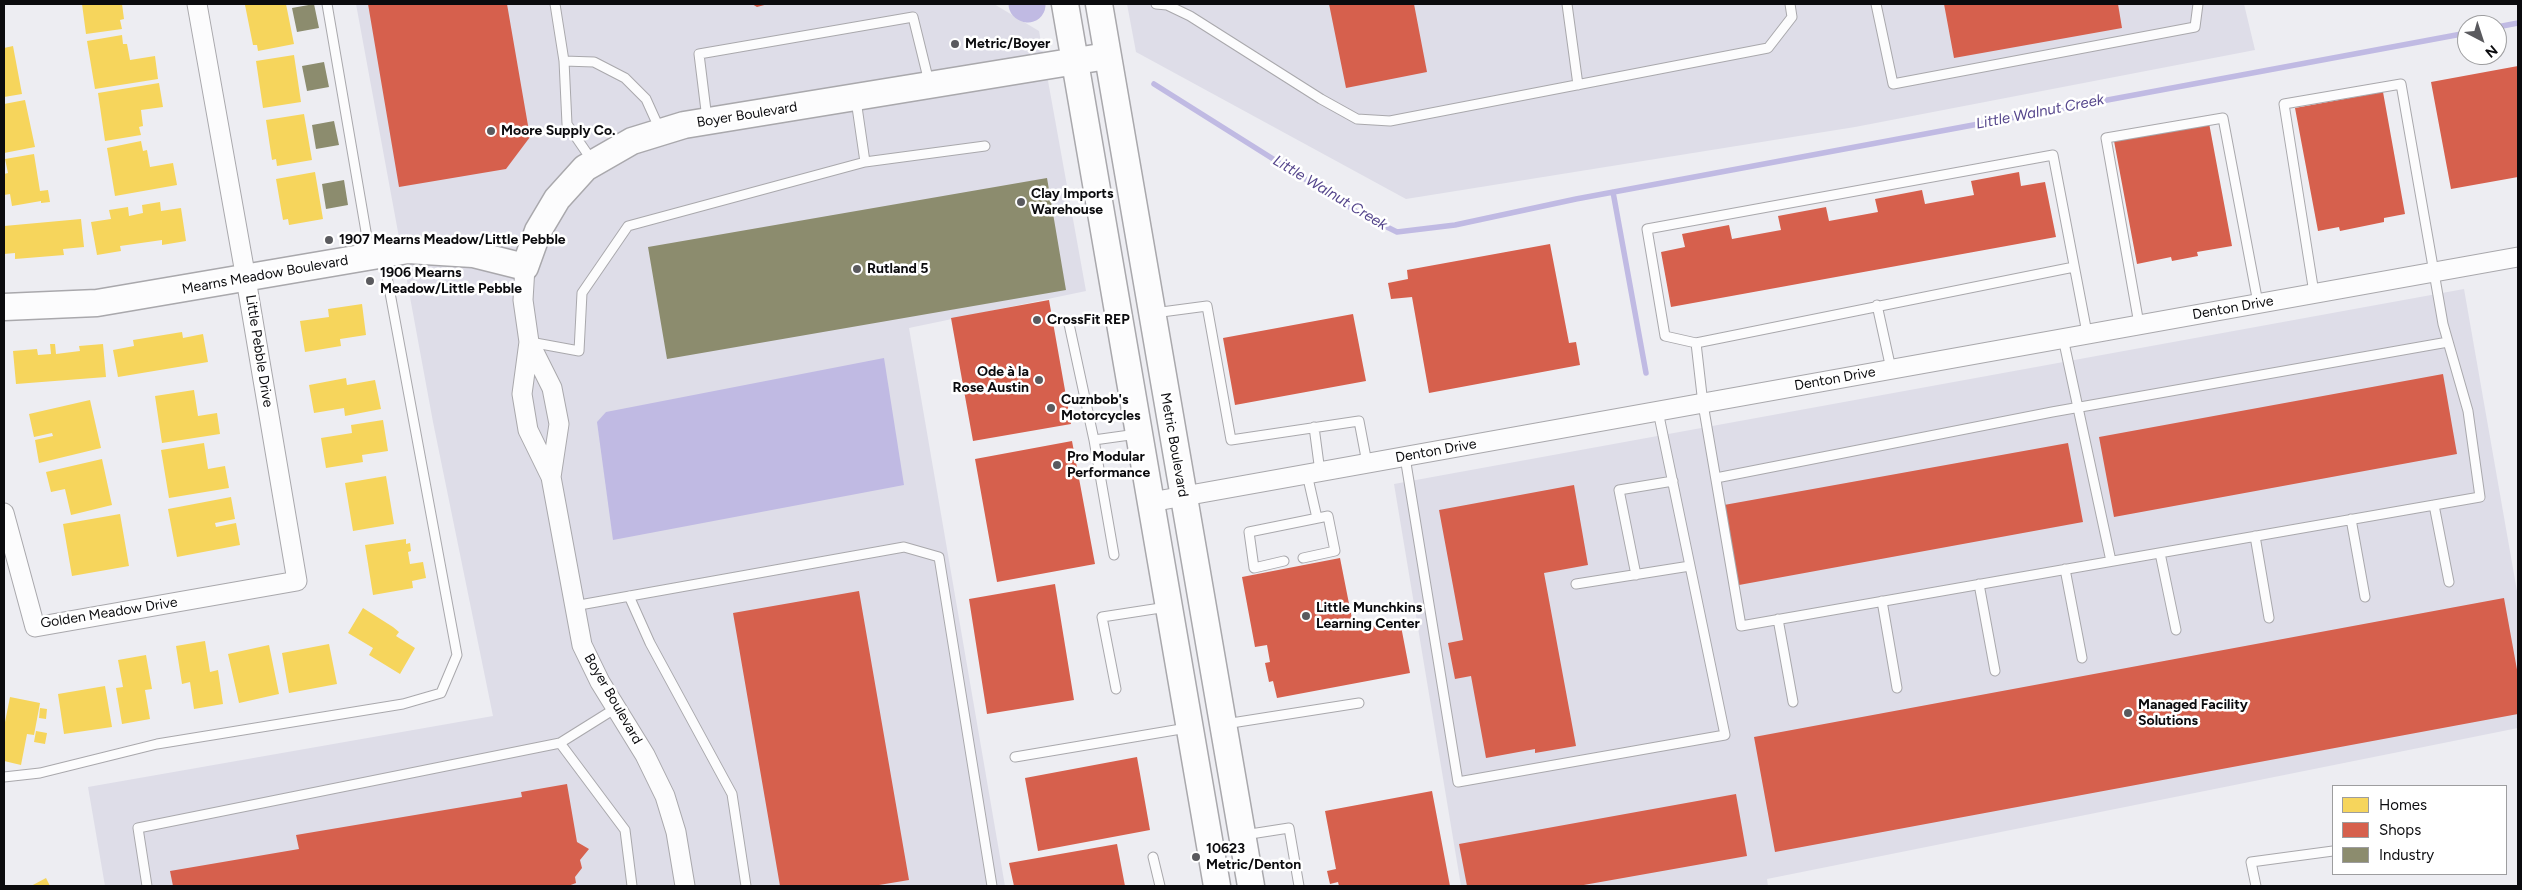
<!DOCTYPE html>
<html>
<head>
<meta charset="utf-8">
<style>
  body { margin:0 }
  #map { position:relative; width:2522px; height:890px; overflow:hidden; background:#ededf2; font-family:Figtree,sans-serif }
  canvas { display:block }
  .frame { position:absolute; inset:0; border:5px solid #0b0b0e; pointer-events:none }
  .legend { position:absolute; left:2332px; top:785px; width:175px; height:90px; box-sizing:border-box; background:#fff; border:1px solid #9d9d9f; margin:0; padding:6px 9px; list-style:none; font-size:15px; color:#0b0b0e }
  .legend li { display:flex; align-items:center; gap:10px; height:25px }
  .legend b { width:25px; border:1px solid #9d9d9f }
  .north { position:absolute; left:2457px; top:15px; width:50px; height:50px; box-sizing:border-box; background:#fff; border:1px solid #9d9d9f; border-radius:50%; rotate:140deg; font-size:14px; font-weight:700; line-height:20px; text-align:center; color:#0b0b0e }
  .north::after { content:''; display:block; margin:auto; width:18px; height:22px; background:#5a5a5e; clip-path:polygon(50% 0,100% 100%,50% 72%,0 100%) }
</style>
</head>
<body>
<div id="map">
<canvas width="2522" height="890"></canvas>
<div class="frame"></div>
<ul class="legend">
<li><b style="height:14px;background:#f6d55c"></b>Homes</li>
<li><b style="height:14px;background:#d6604d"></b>Shops</li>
<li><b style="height:14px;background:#8c8c6e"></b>Industry</li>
</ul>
<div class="north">N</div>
</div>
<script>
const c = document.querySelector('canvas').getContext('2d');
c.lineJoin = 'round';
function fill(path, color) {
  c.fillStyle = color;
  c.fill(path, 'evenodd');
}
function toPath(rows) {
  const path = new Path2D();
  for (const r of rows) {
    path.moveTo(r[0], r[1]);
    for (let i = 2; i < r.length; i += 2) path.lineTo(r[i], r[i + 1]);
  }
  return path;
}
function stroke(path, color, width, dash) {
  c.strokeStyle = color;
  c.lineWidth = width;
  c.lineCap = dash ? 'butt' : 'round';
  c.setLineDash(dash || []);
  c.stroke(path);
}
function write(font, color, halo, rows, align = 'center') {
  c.font = font + ' Figtree,sans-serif';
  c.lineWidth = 5;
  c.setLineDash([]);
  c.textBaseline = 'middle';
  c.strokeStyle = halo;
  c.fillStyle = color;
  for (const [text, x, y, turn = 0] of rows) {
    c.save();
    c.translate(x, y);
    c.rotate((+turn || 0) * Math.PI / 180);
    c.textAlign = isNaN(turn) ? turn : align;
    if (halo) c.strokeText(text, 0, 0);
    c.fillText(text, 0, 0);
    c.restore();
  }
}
const built = toPath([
  [356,4,994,4,1039,31,1086,291,909,328,1005,886,105,886,88,787,493,716,433,422],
  [1127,4,2244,4,2255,50,1855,127,1406,199,1136,52],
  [2464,289,2518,597,2518,728,1767,879,1768,886,1461,886,1394,484]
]);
const water = toPath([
  [884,358,904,485,613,540,597,422,606,412]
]);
const homes = toPath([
  [82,4,122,4,124,19,120,20,122,29,86,34],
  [286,4,294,44,258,51,257,45,253,45,245,5],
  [122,35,123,44,127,44,130,60,155,56,158,79,95,89,87,41],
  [13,46,22,94,4,97,4,48],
  [294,55,301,102,263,108,256,61],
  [159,83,163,107,141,110,143,126,139,127,141,135,105,141,98,93],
  [25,100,35,147,4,153,4,104],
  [304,114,312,160,277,166,276,159,272,160,266,120],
  [141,141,143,151,147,150,150,167,173,163,177,185,115,196,107,148],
  [34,154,40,191,48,190,50,202,41,203,41,201,12,206,10,194,4,195,4,174,8,173,5,159],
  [315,172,323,219,289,225,288,219,283,220,276,179],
  [160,202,161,211,181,208,186,241,162,245,162,240,120,246,121,251,97,255,91,222,111,219,109,210,128,207,129,216,143,213,142,205],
  [81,219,84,247,63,249,64,255,15,259,15,253,4,254,4,226],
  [362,304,366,335,340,339,341,346,305,352,300,321,329,317,328,309],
  [182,332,183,338,203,334,208,362,118,377,113,350,134,346,133,340],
  [50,344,55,344,56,354,80,351,79,346,103,344,106,377,16,384,13,351,37,349,38,355,51,354],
  [346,378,347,385,375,380,381,409,345,416,344,408,314,413,309,385],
  [194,390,198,416,217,413,220,434,162,443,155,396],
  [90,400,101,448,39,463,35,440,53,436,52,433,34,437,29,414],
  [383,420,388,451,362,455,363,462,326,468,321,438,352,433,351,425],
  [204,443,208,469,225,466,229,488,169,498,161,450],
  [102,459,112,505,71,515,65,489,51,492,46,472],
  [386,476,394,524,353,531,345,483],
  [231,497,235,519,215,523,216,527,236,523,240,545,177,557,168,509],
  [120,514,129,566,72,576,63,524],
  [406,539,406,544,410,543,411,551,408,552,410,564,423,562,426,578,412,581,413,588,373,595,365,545],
  [363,608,393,627,399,632,396,636,415,648,400,674,369,655,373,648,348,633],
  [205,641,210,672,218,670,223,704,194,709,190,682,182,684,176,646],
  [329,644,337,684,289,693,282,653],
  [269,645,279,694,239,703,228,654],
  [146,655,152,689,145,690,150,719,122,724,116,688,123,687,118,660],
  [105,686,112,727,64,734,58,694],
  [10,697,40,703,34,735,27,734,21,765,4,761,4,727],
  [40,708,47,709,46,719,39,718],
  [36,731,47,733,45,744,34,742],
  [46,878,50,886,31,886]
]);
const shops = toPath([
  [368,4,507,4,530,137,506,169,399,187],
  [752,4,768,4,757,7],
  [1329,4,1414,4,1427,72,1346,88],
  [1944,4,2118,4,2122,28,1954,58],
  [2518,66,2518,177,2451,189,2431,82],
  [2383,92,2405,214,2384,218,2384,222,2340,231,2339,227,2318,231,2295,108],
  [2209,123,2232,246,2197,252,2198,256,2172,261,2171,257,2137,264,2114,141],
  [2019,172,2021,186,2045,182,2056,237,1671,307,1661,252,1685,247,1682,234,1729,225,1732,239,1781,230,1778,216,1826,207,1829,221,1878,212,1875,199,1922,190,1925,204,1974,195,1971,181],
  [1550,244,1569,343,1576,342,1580,365,1429,393,1412,297,1391,299,1388,283,1408,279,1407,270],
  [1049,300,1071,424,973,441,951,318],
  [1353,314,1366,381,1235,405,1223,338],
  [2443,374,2457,454,2114,517,2099,437],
  [1072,441,1095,564,997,582,975,459],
  [2068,443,2083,522,1739,585,1724,505],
  [1574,485,1588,565,1544,573,1576,746,1535,753,1535,749,1486,758,1471,676,1455,679,1448,643,1463,640,1439,510],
  [1340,558,1354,629,1400,621,1410,673,1277,698,1273,681,1269,682,1265,663,1270,662,1267,645,1255,647,1242,577],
  [1055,584,1074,700,987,714,969,599],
  [859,591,909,880,873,886,780,886,733,613],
  [2504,598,2518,675,2518,714,1775,852,1754,737],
  [1137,757,1150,830,1038,851,1025,778],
  [567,784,577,842,589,849,580,860,582,868,575,877,576,883,568,886,173,886,170,871,299,849,296,835,522,797,521,792],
  [1432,791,1450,886,1339,886,1338,882,1330,884,1327,871,1336,869,1325,811],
  [1736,794,1747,856,1578,886,1467,886,1459,844],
  [1117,844,1125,886,1014,886,1009,863]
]);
const industry = toPath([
  [314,4,319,28,297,32,292,8],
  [324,62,329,87,307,91,302,66],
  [334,121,339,145,316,149,312,125],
  [1047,178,1066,290,667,359,648,247],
  [344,180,348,205,326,209,322,184]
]);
const stream = toPath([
  [2497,27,2518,23],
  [1154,84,1359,213,1397,232,1455,225,1576,199,2467,33],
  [1613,192,1646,373]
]);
const river = toPath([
  [1026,4,1028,5]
]);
const lane = toPath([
  [327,4,370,255],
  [555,4,564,61],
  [1156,4,1167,5,1190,16,1321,99,1357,119,1390,121,1768,48,1792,17,1790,4],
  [1567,4,1578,85],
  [1876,4,1893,84,2195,27,2198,4],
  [707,119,699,54,913,17,929,82],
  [593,162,567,124,564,61,594,62,625,78,646,99,660,130],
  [865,162,985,146],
  [1877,305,1891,369],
  [1154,313,1207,306,1231,440,1359,421,1367,463],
  [1069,324,1094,440],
  [2139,324,2106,138,2223,118,2258,303],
  [2087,333,2053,155,1647,229,1665,336,1696,343,1703,404,1741,626,2480,497,2468,411,2443,324,2401,84,2284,104,2314,293],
  [2063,338,2111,561],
  [530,342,579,351,582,293,628,226,865,162,856,100],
  [1696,343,2074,267],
  [1314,427,1320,472],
  [1405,457,1458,782,1725,735,1658,411],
  [1307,474,1317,518],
  [1716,478,2052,412,2448,342],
  [2434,505,2449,582],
  [2351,519,2365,597],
  [2255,536,2269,618],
  [2160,553,2176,630],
  [1114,555,1094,440,1137,434],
  [1284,561,1254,568,1249,532,1328,516,1335,551,1303,558],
  [2065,569,2082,658],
  [1636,575,1619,490,1673,481],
  [1576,584,1690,566],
  [1979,584,1995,671],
  [629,596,650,643,732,794,746,886],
  [1882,601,1897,688],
  [574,606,904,547,939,557,992,886],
  [1778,619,1793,702],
  [1116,689,1102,617,1167,607],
  [1225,724,1359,703],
  [560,743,625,830,632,886],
  [1015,757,1187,728],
  [4,777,40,773,157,744,403,704,441,693,457,655,383,255],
  [1244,835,1289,828,1299,886],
  [1153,857,1160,886],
  [147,886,138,828,560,743,616,708],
  [2256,886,2251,862,2333,851]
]);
const street = toPath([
  [525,267,523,300,529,342,522,394,528,430,551,477,582,645,600,682,645,755,665,796,676,832,685,886],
  [529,342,552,388,559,424,551,477],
  [1151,502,2518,257],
  [4,513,35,627,297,581,246,279,197,4]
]);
const secondary = toPath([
  [1065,4,1217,886],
  [1099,4,1251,886],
  [4,307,97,303,408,250,473,254,525,267,538,231,557,199,585,168,632,141,684,125,1107,56]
]);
const markers = [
  [955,44,5,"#5a5a5e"],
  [491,131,5,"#5a5a5e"],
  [1021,202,5,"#5a5a5e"],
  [329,240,5,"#5a5a5e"],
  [857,269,5,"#5a5a5e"],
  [370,281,5,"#5a5a5e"],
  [1037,320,5,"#5a5a5e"],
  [1039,380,5,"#5a5a5e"],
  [1051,408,5,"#5a5a5e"],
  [1057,465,5,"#5a5a5e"],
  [1306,616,5,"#5a5a5e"],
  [2128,713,5,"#5a5a5e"],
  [1196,857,5,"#5a5a5e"]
];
const poiNames = [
  ["Metric/Boyer",965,44],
  ["Moore Supply Co.",501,131],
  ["Clay Imports",1031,194],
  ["Warehouse",1031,210],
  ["1907 Mearns Meadow/Little Pebble",339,240],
  ["Rutland 5",867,269],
  ["1906 Mearns",380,273],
  ["Meadow/Little Pebble",380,289],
  ["CrossFit REP",1047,320],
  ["Ode à la",1029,372,"right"],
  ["Rose Austin",1029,388,"right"],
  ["Cuznbob's",1061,400],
  ["Motorcycles",1061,416],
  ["Pro Modular",1067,457],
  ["Performance",1067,473],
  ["Little Munchkins",1316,608],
  ["Learning Center",1316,624],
  ["Managed Facility",2138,705],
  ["Solutions",2138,721],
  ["10623",1206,849],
  ["Metric/Denton",1206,865]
];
const streetNames = [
  ["Boyer Boulevard",747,115,-9],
  ["Mearns Meadow Boulevard",265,275,-10],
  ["Denton Drive",2233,308,-10],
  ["Little Pebble Drive",259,351,81],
  ["Denton Drive",1835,379,-10],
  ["Metric Boulevard",1174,445,80],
  ["Denton Drive",1436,451,-10],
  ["Golden Meadow Drive",109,613,-9],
  ["Boyer Boulevard",613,699,60]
];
const waterNames = [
  ["Little Walnut Creek",2040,112,-11],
  ["Little Walnut Creek",1330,193,31]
];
fill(built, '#dedde8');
fill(water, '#c0bae3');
fill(homes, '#f6d55c');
fill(shops, '#d6604d');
fill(industry, '#8c8c6e');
stroke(stream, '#c0bae3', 5.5);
stroke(river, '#c0bae3', 35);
stroke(lane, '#a9a8ac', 11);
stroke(street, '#a9a8ac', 21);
stroke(secondary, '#a9a8ac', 29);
stroke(lane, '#fcfcfd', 9);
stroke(street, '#fcfcfd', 19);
stroke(secondary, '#fcfcfd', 26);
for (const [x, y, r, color] of markers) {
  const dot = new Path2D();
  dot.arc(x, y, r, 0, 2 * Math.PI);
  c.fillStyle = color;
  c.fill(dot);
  stroke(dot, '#fff', 2);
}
write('bold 14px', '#0b0b0e', '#fff', poiNames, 'left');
write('14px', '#0b0b0e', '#fff', streetNames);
write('italic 15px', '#55468c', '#fff', waterNames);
</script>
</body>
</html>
